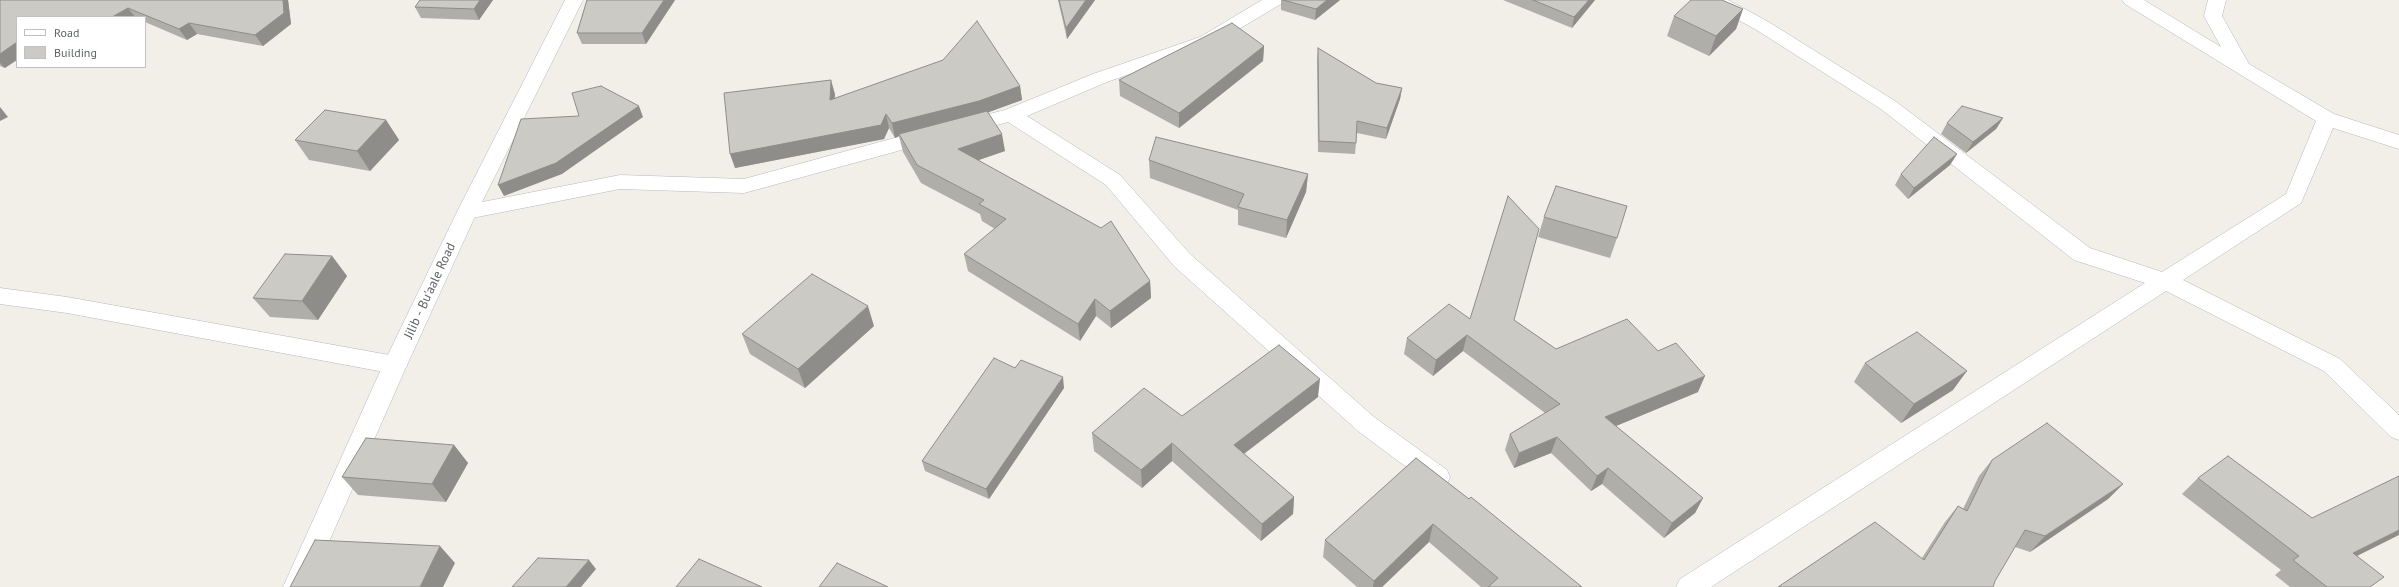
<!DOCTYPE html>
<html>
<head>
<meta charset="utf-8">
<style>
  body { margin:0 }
  #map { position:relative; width:2399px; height:587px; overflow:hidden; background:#f1efe8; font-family:"PT Sans",sans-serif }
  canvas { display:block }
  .legend { position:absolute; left:16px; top:16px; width:130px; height:52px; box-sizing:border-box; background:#fff; border:1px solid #bfc1c3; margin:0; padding:5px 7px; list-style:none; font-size:12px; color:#5f6368 }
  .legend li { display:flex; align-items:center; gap:8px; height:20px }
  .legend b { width:20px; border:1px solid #bfc1c3 }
</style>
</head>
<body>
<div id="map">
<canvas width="2399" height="587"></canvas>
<ul class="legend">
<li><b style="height:5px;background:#fff"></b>Road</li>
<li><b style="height:11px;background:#cccac5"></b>Building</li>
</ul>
</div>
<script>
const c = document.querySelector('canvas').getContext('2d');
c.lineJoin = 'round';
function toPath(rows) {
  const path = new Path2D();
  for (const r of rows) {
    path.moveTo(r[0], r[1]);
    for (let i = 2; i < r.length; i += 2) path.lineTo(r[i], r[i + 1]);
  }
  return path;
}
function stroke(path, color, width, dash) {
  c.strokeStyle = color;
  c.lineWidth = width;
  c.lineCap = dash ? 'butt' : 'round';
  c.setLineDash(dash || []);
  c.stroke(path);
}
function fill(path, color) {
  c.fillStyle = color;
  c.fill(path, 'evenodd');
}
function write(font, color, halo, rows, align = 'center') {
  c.font = font + ' "PT Sans",sans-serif';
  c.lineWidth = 3;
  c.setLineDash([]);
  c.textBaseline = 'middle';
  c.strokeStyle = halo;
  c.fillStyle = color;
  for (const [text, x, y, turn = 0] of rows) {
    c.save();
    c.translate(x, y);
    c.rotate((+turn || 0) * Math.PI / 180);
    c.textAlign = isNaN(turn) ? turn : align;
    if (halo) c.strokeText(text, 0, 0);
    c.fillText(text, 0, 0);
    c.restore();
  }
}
const street = toPath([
  [1262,0,1284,0,1281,4,1212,45,1107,82,1027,116,1120,175,1190,254,1374,417,1447,470,1450,477,1447,484,1438,487,1429,484,1358,431,1174,266,1106,185,1008,122,964,134,957,132,954,127,957,122,1005,110,1093,74,1200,37,1262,0],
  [1705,0,1728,0,1767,21,1895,101,2090,248,2162,272,2286,194,2316,121,2125,4,2122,0,2144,0,2221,47,2204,16,2208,0,2226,0,2222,16,2249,64,2334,114,2399,135,2399,149,2333,128,2301,203,2183,280,2340,359,2399,415,2399,440,2391,437,2324,371,2166,291,1711,587,1676,587,1680,579,2145,283,2074,260,1881,109,1755,29,1708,4,1705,0],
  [931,128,938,130,941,135,938,140,744,193,620,189,467,219,460,217,457,212,460,207,467,205,620,175,744,179,931,128],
  [0,288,67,297,395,356,403,359,407,365,403,371,395,374,67,313,0,304,0,288]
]);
const secondary = toPath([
  [565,0,583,0,477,212,407,365,309,587,283,587,383,365,457,212,565,0]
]);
const wall = toPath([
  [0,0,288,0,291,24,263,46,197,34,187,40,145,22,145,17,17,17,5,68,0,66],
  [420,0,493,0,479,20,421,18,415,7],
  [587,0,675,0,646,44,582,44,577,33],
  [1058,0,1095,0,1067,39],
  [1281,0,1340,0,1315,20,1281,10],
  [1503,0,1595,0,1572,28],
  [1743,9,1736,29,1709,56,1667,36,1674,16],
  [1264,46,1263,61,1179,128,1120,96,1119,80],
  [1318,48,1376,83,1402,88,1400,99,1386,139,1357,133,1356,143,1355,154,1318,152,1317,59],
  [1020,86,1022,100,988,112,1005,151,979,160,1150,281,1151,298,1111,328,1096,316,1080,341,968,271,964,254,995,229,982,221,980,214,921,183,903,152,899,136,895,138,889,128,884,139,735,168,835,94,834,98],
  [2003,118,1996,129,1966,153,1941,134,1947,123],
  [386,120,399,140,370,171,309,160,295,140],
  [1957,154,1950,165,1908,199,1895,185,1901,174],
  [1149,160,1308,174,1306,192,1286,238,1238,225,1238,210,1150,178],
  [1544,217,1617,238,1610,258,1538,237],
  [332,256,347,276,318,320,270,317,253,298],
  [1470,319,1514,320,1556,349,1698,392,1616,426,1703,498,1695,513,1664,538,1602,484,1591,491,1551,453,1514,468,1505,450,1510,434,1545,413,1463,351,1433,376,1404,354,1407,338],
  [874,326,805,388,750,354,742,334],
  [1865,363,1953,390,1901,423,1854,382],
  [1064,388,989,499,925,471,922,461],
  [1318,397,1244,454,1294,497,1293,514,1261,541,1172,461,1142,488,1094,451,1092,433,1182,416],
  [454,445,468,463,446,502,358,495,342,477],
  [1416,458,1582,587,1481,587,1429,542,1382,587,1357,587,1323,557,1325,540],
  [1992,460,2123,484,2108,499,2030,552,2015,547,1778,587,1922,558,1945,522,1958,506,1963,509,1979,476],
  [2198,478,2357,556,2370,587,2290,587,2275,575,2281,570,2182,494]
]);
const shadedWall = toPath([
  [283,0,288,0,291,24,263,46,255,35],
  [480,0,493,0,479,20,474,9],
  [664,0,675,0,646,44,642,33],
  [1086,0,1095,0,1067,39,1066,28],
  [1327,0,1340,0,1315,20,1316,9],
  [1589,0,1595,0,1572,28,1574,17],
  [128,8,135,17,112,17],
  [1743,9,1736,29,1709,56,1716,36],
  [189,23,197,34,187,40,179,29],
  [17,42,17,60,5,68,0,63,0,54],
  [1264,46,1263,61,1179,128,1179,113],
  [831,80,835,94,834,114,830,100],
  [1020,86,1022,100,981,115,899,134,899,136,895,138,892,123],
  [1402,88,1400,99,1386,139,1387,128],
  [639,106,643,117,562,174,504,196,498,185],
  [0,107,8,117,0,121],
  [886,114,889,128,884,139,735,168,730,154],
  [2003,118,1996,129,1966,153,1973,142],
  [386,120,399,140,370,171,357,151],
  [1002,134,1005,151,961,166,958,149],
  [1957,154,1950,165,1908,199,1914,188],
  [1308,174,1306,192,1286,238,1287,220],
  [332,256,347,276,318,320,302,301],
  [1150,281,1151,298,1111,328,1110,311],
  [1095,299,1096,316,1080,341,1078,324],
  [868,306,874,326,805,388,798,369],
  [1467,335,1463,351,1433,376,1436,360],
  [1967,371,1953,390,1901,423,1914,404],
  [1705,376,1698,392,1599,433,1605,417],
  [1063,377,1064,388,989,499,986,489],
  [1320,379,1318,397,1233,462,1234,445],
  [1557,437,1551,453,1514,468,1519,453],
  [1172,443,1172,461,1142,488,1141,470],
  [454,445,468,463,446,502,432,484],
  [1608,468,1602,484,1591,491,1597,476],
  [2123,484,2108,499,2030,552,2045,536],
  [1294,497,1293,514,1261,541,1262,524],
  [1703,498,1695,513,1664,538,1672,523],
  [1433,524,1429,542,1382,587,1373,587,1374,581],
  [2399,530,2399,535,2333,568,2353,553],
  [440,546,455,563,443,587,420,587],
  [589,560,596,569,581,587,566,587]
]);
const building = toPath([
  [0,0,283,0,284,13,255,35,189,23,179,29,128,8,112,17,17,17,17,42,0,54,0,0],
  [420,0,480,0,474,9,415,7,420,0],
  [587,0,664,0,642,33,577,33,587,0],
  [1059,0,1086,0,1066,28,1059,0],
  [1283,0,1327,0,1316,9,1283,0],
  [1533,0,1589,0,1574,17,1533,0],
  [1691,0,1722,0,1743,9,1716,36,1674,16,1691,0],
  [977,21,1020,86,979,101,892,123,886,114,881,125,730,154,724,93,831,80,830,100,943,60,977,21],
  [1232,23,1264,46,1179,113,1119,80,1232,23],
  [1318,48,1376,83,1402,88,1387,128,1357,121,1356,143,1319,141,1318,48],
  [601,86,639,106,556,163,498,185,521,119,579,116,572,93,601,86],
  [1962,106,2003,118,1973,142,1947,123,1962,106],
  [325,110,386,120,357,151,295,140,325,110],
  [987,111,1002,134,958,149,1101,228,1111,221,1150,281,1110,311,1095,299,1078,324,964,254,1006,219,979,204,984,200,917,165,899,134,987,111],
  [1156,137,1308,174,1287,220,1238,207,1244,194,1149,160,1156,137],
  [1934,137,1957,154,1914,188,1901,174,1934,137],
  [1556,186,1627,206,1617,238,1544,217,1556,186],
  [1508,196,1539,229,1514,320,1556,349,1627,319,1658,351,1676,343,1705,376,1605,417,1703,498,1672,523,1608,468,1597,476,1557,437,1519,453,1510,434,1560,404,1467,335,1436,360,1407,338,1449,304,1470,319,1508,196],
  [285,254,332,256,302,301,253,298,285,254],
  [812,274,868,306,798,369,742,334,812,274],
  [1917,332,1967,371,1914,404,1865,363,1917,332],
  [1279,345,1320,379,1234,445,1294,497,1262,524,1172,443,1141,470,1092,433,1144,388,1182,416,1279,345],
  [994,358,1015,368,1021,360,1063,377,986,489,922,461,994,358],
  [2047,423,2123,484,2045,536,2025,530,1995,581,1993,587,1778,587,1875,522,1924,560,1958,506,1967,511,1992,460,2047,423],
  [366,438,454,445,432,484,342,477,366,438],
  [2228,456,2312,518,2399,476,2399,530,2353,553,2384,577,2370,587,2327,587,2293,560,2299,556,2198,478,2228,456],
  [1416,458,1469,499,1471,497,1582,587,1488,587,1498,578,1433,524,1374,581,1325,540,1416,458],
  [315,540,440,546,420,587,290,587,315,540],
  [538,558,589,560,566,587,512,587,538,558],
  [699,559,762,587,676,587,699,559],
  [837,563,888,587,819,587,837,563]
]);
const streetNames = [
  ["Jilib - Bu'aale Road",430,291,-65]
];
stroke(street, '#b5b8bc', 1);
stroke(secondary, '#b6babf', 1);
fill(street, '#fff');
fill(secondary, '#fff');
fill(wall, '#afaea9');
fill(shadedWall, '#8f8d8a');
fill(building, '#cccac5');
stroke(building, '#8f8d8a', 1);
write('13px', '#5f6368', '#fff', streetNames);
</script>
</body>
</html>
